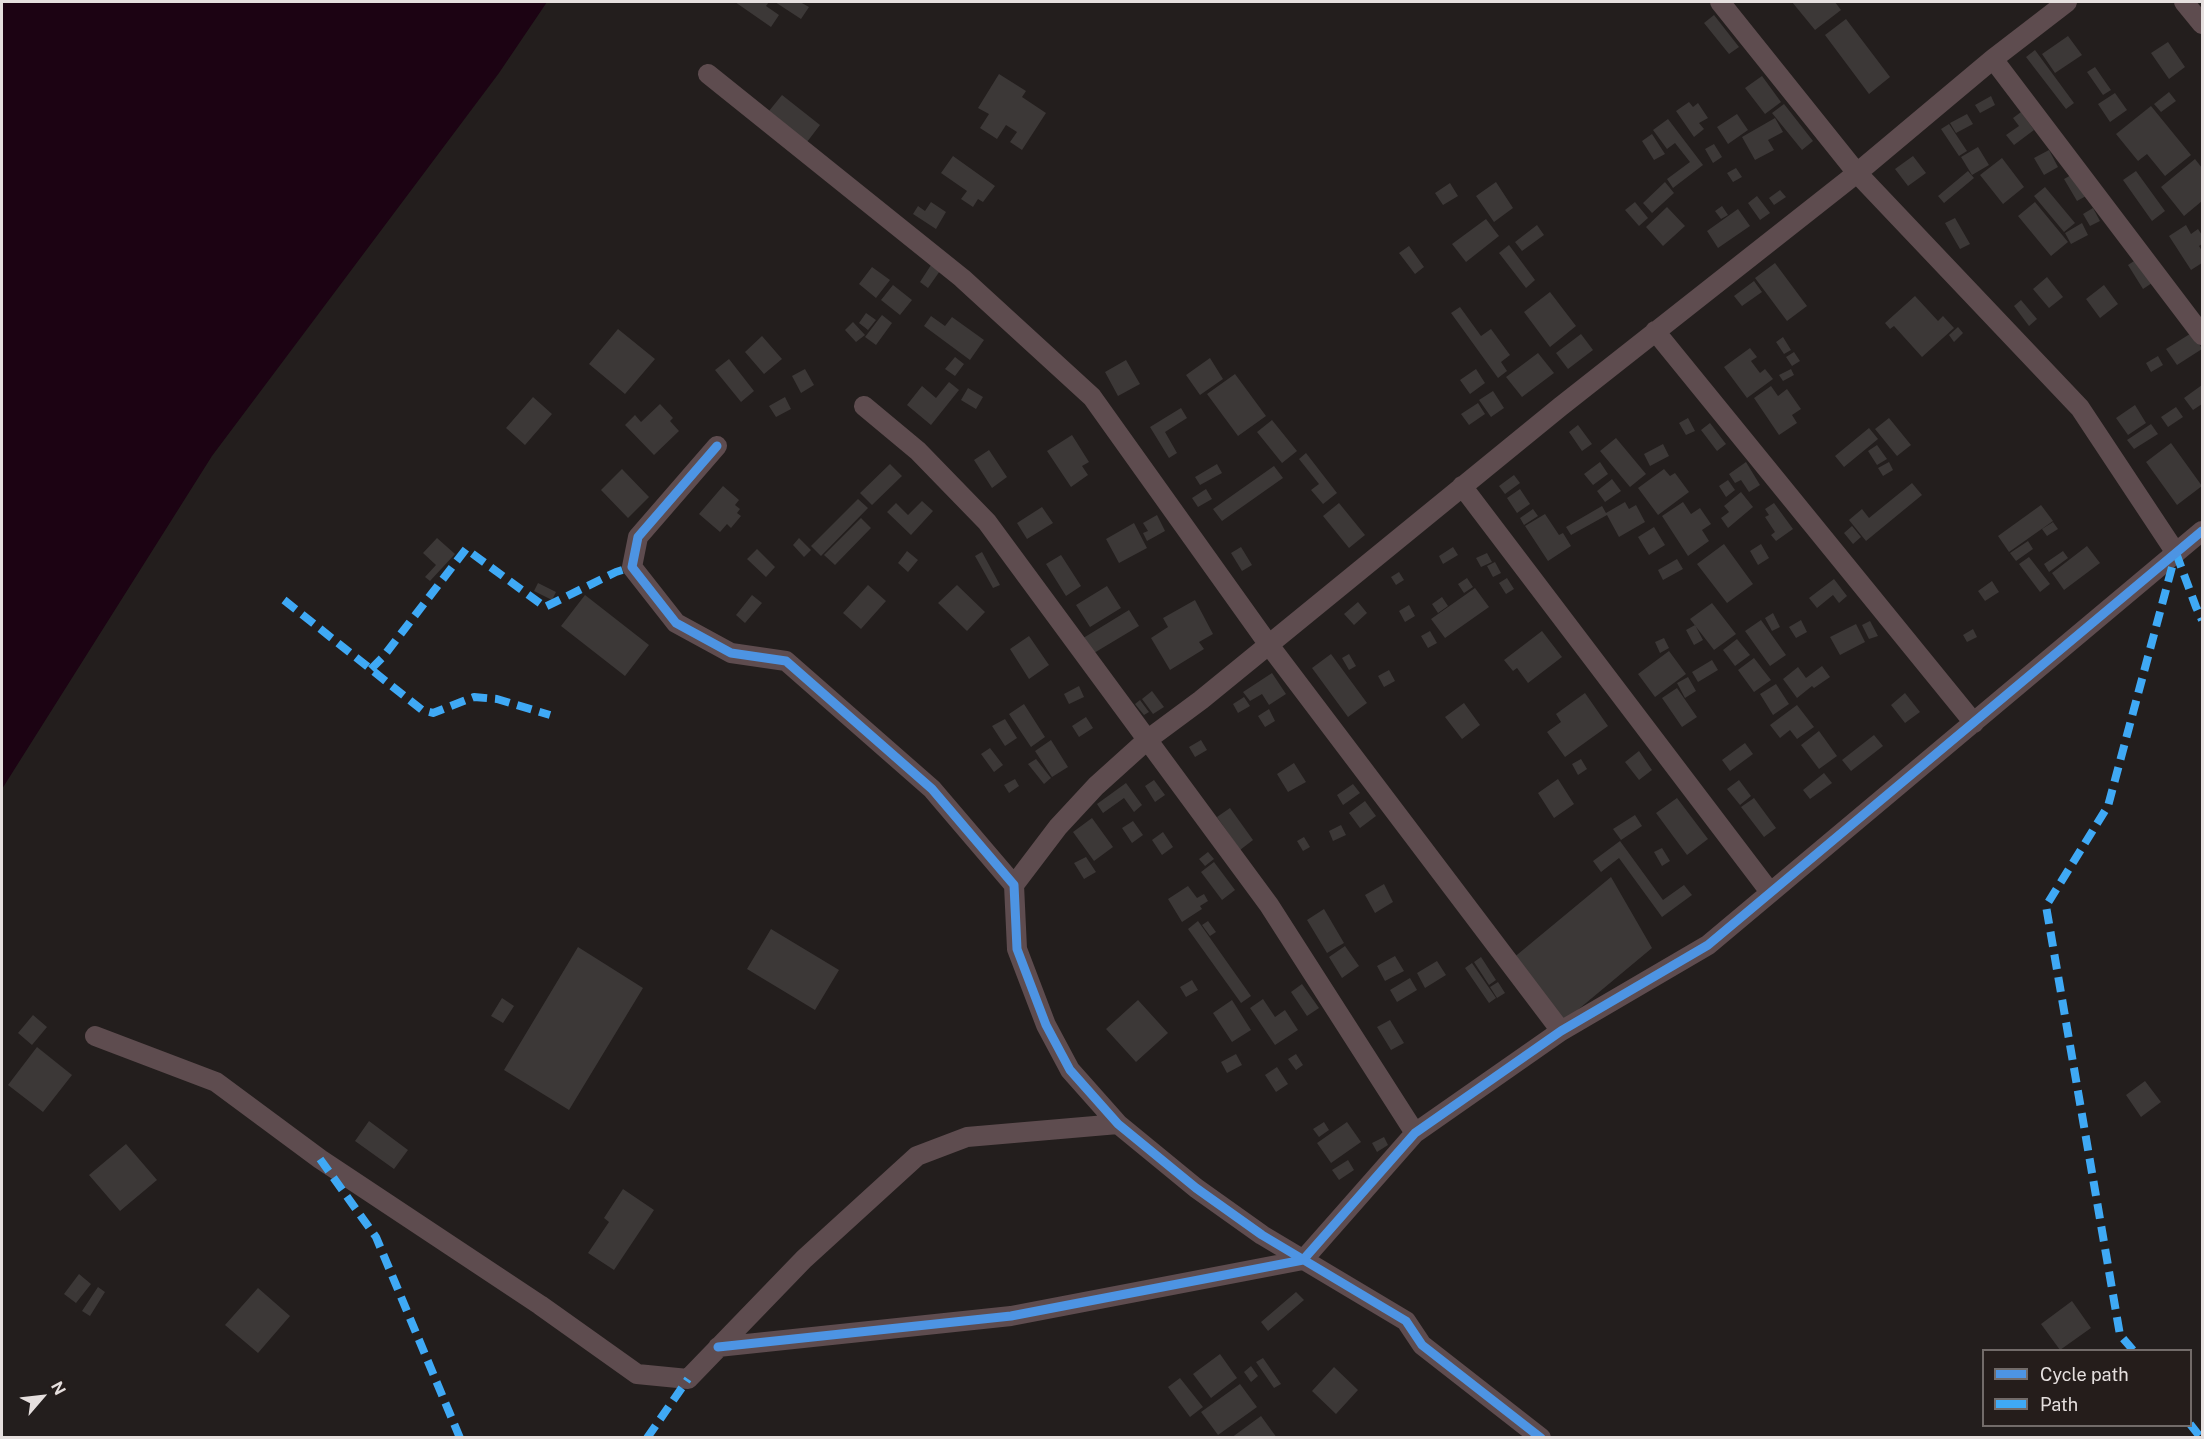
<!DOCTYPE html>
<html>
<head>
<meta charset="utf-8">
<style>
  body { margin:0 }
  #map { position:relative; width:2204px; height:1439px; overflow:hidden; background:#231e1d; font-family:"Public Sans",sans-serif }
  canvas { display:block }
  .frame { position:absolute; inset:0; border:3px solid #e5dfde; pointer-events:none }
  .legend { position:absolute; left:1982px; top:1349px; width:210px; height:78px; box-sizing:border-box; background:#251d1b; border:2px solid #726b69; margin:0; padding:8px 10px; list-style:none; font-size:18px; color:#e5dfde }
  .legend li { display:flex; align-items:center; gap:12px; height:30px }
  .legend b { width:30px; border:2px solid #726b69 }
  .north { position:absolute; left:12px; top:1367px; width:60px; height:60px; -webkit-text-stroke:4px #251d1b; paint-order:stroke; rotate:62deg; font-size:16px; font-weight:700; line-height:24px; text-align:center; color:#e5dfde }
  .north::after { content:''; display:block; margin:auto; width:21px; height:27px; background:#e5dfde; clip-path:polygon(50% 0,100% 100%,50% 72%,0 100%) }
</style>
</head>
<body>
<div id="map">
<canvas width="2204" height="1439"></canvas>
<div class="frame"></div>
<ul class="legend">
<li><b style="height:8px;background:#4d94e3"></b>Cycle path</li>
<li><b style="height:8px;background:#3fa9f5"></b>Path</li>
</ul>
<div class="north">N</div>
</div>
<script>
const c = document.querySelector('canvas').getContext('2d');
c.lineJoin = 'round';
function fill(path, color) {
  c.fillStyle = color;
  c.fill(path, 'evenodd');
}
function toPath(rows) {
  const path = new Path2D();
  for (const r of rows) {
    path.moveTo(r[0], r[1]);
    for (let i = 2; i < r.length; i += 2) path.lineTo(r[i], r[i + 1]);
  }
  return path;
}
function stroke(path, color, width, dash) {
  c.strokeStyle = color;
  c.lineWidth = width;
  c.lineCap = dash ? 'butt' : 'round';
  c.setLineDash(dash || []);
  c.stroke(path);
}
const water = toPath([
  [2,2,547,2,499,73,212,456,2,789]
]);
const building = toPath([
  [735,2,769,2,766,6,779,15,771,27],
  [775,2,800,2,809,7,801,19],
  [1792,2,1835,2,1841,10,1815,30],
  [1714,15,1739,47,1729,54,1704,23],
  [1846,19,1890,77,1869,94,1825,35],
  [2068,36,2082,55,2055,73,2042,54],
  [2168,42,2185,67,2169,79,2151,53],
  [2035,50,2074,103,2066,109,2026,57],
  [2095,67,2111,90,2103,95,2087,72],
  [999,74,1026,91,1022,97,1046,113,1022,150,1010,142,1017,132,1006,125,997,139,980,128,989,114,978,108],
  [1762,76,1781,102,1765,114,1745,88],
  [2169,92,2176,101,2161,112,2154,104],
  [2115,93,2127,110,2110,122,2098,104],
  [782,95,820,125,807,142,769,111],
  [1991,96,1995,105,1980,113,1975,105],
  [1689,102,1693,107,1698,103,1708,118,1699,123,1704,129,1694,137,1676,111],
  [1784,104,1813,141,1802,150,1772,113],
  [2151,106,2191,155,2165,176,2147,154,2138,161,2116,134],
  [2021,112,2034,130,2014,145,2006,135,2019,126,2013,118],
  [1737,114,1748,130,1728,144,1717,127],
  [1967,114,1973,124,1956,133,1950,123],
  [1775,118,1783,132,1768,140,1774,150,1755,160,1742,137],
  [1668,119,1703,165,1673,188,1667,179,1690,162,1675,143,1667,149,1653,130],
  [1949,124,1967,151,1959,156,1941,129],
  [1652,134,1665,154,1654,160,1642,141],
  [1714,144,1722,157,1713,163,1705,149],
  [1978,147,1989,165,1972,175,1961,157],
  [2049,150,2058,167,2044,175,2034,158],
  [953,156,995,186,983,202,978,199,973,207,961,199,967,191,941,173],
  [1913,156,1926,173,1908,186,1895,169],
  [2002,158,2024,187,2003,204,1980,175],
  [2195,159,2202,168,2202,201,2184,216,2161,187],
  [1736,168,1742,177,1733,182,1727,173],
  [1968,171,1974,178,1944,203,1938,196],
  [2136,171,2165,211,2152,221,2123,180],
  [2073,174,2086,196,2077,201,2064,179],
  [1496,182,1513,208,1494,222,1476,196],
  [1665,182,1674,193,1652,213,1643,203],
  [1450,183,1458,196,1443,205,1435,193],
  [2045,187,2075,223,2064,232,2034,196],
  [1780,190,1786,197,1774,205,1769,198],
  [1757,196,1770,213,1760,220,1748,203],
  [931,202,946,212,936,229,913,214,918,206,925,211],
  [1635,202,1648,218,1639,226,1625,210],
  [2035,202,2068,242,2051,256,2018,216],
  [1722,206,1728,215,1721,219,1715,211],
  [1667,207,1685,226,1663,246,1646,227],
  [2093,208,2100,221,2090,226,2083,214],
  [1738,209,1750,226,1718,248,1707,231],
  [1955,218,1970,244,1960,249,1945,223],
  [1486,219,1499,236,1466,262,1452,244],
  [2082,223,2088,235,2071,244,2065,233],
  [1537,225,1544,235,1522,251,1515,242],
  [2186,225,2191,234,2198,229,2202,235,2202,244,2199,246,2202,251,2202,263,2191,270,2169,236],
  [1509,245,1535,280,1526,288,1499,253],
  [1409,246,1424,267,1415,274,1399,253],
  [2137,259,2152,283,2143,289,2128,265],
  [933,262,942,268,928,288,920,282],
  [1775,263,1807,306,1787,321,1755,278],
  [872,267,890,280,876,298,859,284],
  [2047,277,2063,297,2049,308,2033,289],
  [1754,281,1762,292,1742,306,1734,296],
  [893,285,912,300,900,315,881,300],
  [2104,285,2118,304,2100,318,2086,299],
  [1550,292,1576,326,1550,347,1524,312],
  [1915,296,1938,321,1943,316,1954,328,1922,357,1894,326,1890,329,1885,323],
  [2021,300,2037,319,2029,326,2014,306],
  [1460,307,1481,336,1491,329,1510,355,1501,362,1507,371,1498,378,1451,313],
  [866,313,876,320,868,330,859,323],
  [882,315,892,323,876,345,865,337],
  [931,316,945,326,952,317,984,340,970,360,924,326],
  [853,322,865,335,856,342,845,330],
  [1958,327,1963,333,1954,342,1949,335],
  [618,329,655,359,625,394,589,364],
  [2193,332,2202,349,2177,365,2166,349],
  [1581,334,1593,350,1568,369,1556,353],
  [762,336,782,359,764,374,745,352],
  [1783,337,1791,350,1784,354,1776,342],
  [1750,348,1757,357,1751,361,1760,373,1765,369,1773,379,1747,398,1724,367],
  [1794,352,1800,361,1792,366,1786,357],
  [1538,353,1554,373,1522,397,1506,377],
  [2158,356,2163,365,2151,372,2146,363],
  [955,357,964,364,955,376,945,369],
  [1210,358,1223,379,1200,395,1186,375],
  [729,359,754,391,741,402,715,370],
  [1126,360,1140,384,1118,396,1105,372],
  [805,369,814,385,801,393,792,376],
  [1476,369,1485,383,1470,394,1460,380],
  [1791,369,1794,375,1783,381,1779,375],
  [1235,374,1266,416,1238,436,1207,394],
  [949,382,959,390,931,425,907,405,922,386,936,398],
  [2202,385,2202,404,2193,410,2184,398],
  [1771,386,1778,396,1787,389,1801,409,1792,415,1797,423,1779,435,1754,398],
  [968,388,983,397,976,409,961,400],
  [1493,391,1504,408,1491,417,1479,400],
  [533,397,552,414,525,445,506,428],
  [785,397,791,409,776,417,769,406],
  [1478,403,1485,414,1469,425,1461,414],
  [660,404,673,418,670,421,679,431,654,455,625,425,635,415,641,422],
  [2135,405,2146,423,2128,435,2116,418],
  [2176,407,2183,417,2168,427,2161,417],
  [1181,408,1187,418,1165,432,1177,453,1169,458,1150,427],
  [1688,418,1695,431,1686,435,1679,423],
  [1889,418,1911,445,1897,456,1875,429],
  [1272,420,1297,451,1282,463,1257,432],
  [1710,423,1726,444,1717,451,1701,430],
  [2151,424,2158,434,2134,449,2127,440],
  [1578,425,1592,444,1582,451,1569,432],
  [1869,428,1878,439,1844,467,1835,456],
  [1072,435,1089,462,1082,466,1088,475,1071,487,1047,451],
  [1616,438,1646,474,1630,487,1600,451],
  [2171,443,2202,486,2177,505,2146,462],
  [1663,444,1669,456,1650,466,1644,454],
  [1877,445,1887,459,1877,465,1868,451],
  [989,450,1007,477,992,488,974,460],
  [1306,453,1337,493,1323,504,1311,490,1319,484,1299,459],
  [1600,462,1608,474,1593,485,1584,474],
  [1746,462,1760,485,1749,492,1741,480,1735,483,1729,474],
  [1889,462,1893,470,1883,476,1878,468],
  [890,464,902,476,872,505,860,493],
  [1217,464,1222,473,1200,485,1195,477],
  [1274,466,1283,478,1222,521,1213,509],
  [622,469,649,497,628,518,601,490],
  [1664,469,1670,476,1675,473,1689,492,1658,515,1638,488],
  [1514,475,1520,483,1505,494,1499,486],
  [1612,479,1621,491,1605,502,1597,491],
  [1728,480,1735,490,1726,497,1719,486],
  [1912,483,1922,495,1866,541,1849,520,1862,509,1869,518],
  [723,486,739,500,735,505,740,509,737,513,741,516,731,528,727,524,720,532,699,514],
  [1206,489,1212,499,1198,507,1192,498],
  [1520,489,1530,504,1517,513,1507,498],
  [1741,492,1753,507,1728,528,1721,518,1729,512,1724,506],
  [858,499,868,508,821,556,811,546],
  [922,501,933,511,911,535,887,512,896,503,908,515],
  [1625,502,1629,509,1636,505,1645,522,1619,537,1607,515,1571,535,1566,527,1602,506,1606,513],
  [1683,502,1691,514,1700,508,1711,524,1702,530,1709,541,1688,556,1662,516],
  [1339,503,1365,535,1349,548,1323,516],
  [1774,503,1793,529,1776,541,1771,535,1775,532,1765,517,1769,515,1765,509],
  [2041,505,2053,521,2009,552,1998,536],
  [1042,507,1053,523,1027,539,1017,523],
  [1533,509,1538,516,1524,525,1520,518],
  [1545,514,1559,535,1563,533,1571,546,1548,561,1525,526],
  [1157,515,1165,531,1147,541,1143,533,1148,531,1143,523],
  [861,518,871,528,835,565,824,555],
  [2053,522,2058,529,2047,536,2042,529],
  [1134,523,1147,548,1119,563,1106,539],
  [1852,526,1861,537,1853,544,1844,533],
  [1654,527,1665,545,1649,555,1638,537],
  [437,538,455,554,430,581,425,577,436,565,423,553],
  [799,538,811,550,804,557,793,545],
  [2028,541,2033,549,2016,561,2010,553],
  [1724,544,1753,584,1727,603,1697,564],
  [1761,544,1769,558,1758,565,1750,551],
  [2087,546,2100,563,2064,590,2052,573],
  [1241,547,1252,565,1242,571,1231,553],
  [1453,547,1458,555,1443,564,1439,556],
  [757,549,775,567,766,577,747,559],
  [907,551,918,560,908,572,898,563],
  [2063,551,2068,558,2049,572,2044,564],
  [982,552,1000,585,993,588,975,556],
  [1487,553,1492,562,1481,567,1476,558],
  [1061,555,1081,586,1066,596,1046,564],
  [2029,557,2050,584,2040,592,2019,564],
  [1677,559,1683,569,1663,580,1658,570],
  [1495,562,1501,573,1493,577,1487,566],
  [1399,572,1404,580,1396,585,1391,577],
  [1467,578,1473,587,1464,593,1458,584],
  [1507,578,1514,589,1506,594,1499,583],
  [1834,579,1847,596,1839,603,1833,595,1817,608,1809,598],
  [1992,581,1999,592,1985,601,1978,591],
  [538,583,556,592,552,600,534,591],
  [868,585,886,601,861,629,843,613],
  [957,585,985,612,967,631,938,603],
  [1107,586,1121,608,1090,627,1076,605],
  [1475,588,1489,607,1445,638,1431,619],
  [585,595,649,645,625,676,561,626],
  [752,595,762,603,745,623,736,615],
  [1442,597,1448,606,1438,613,1432,604],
  [1195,600,1213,634,1199,642,1204,649,1170,670,1151,638,1168,627,1163,618],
  [1358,602,1367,613,1354,625,1344,614],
  [1712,603,1736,634,1714,650,1690,619],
  [1409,605,1415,616,1405,622,1399,611],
  [1129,610,1139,626,1089,656,1080,640],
  [1773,613,1780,627,1772,631,1765,618],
  [1761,620,1786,655,1770,666,1745,631],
  [1801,620,1807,632,1796,638,1789,627],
  [1870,621,1878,636,1869,639,1862,625],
  [1856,624,1865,642,1840,655,1830,637],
  [1695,625,1703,640,1694,645,1686,630],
  [1973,629,1977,637,1967,642,1963,635],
  [1430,631,1437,643,1428,648,1421,636],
  [1542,631,1562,657,1528,683,1517,668,1513,671,1504,660],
  [1029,636,1049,665,1029,679,1010,649],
  [1664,638,1669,648,1660,653,1655,642],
  [1737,639,1750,655,1735,666,1723,650],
  [1669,651,1686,674,1655,697,1638,674],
  [1331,654,1367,703,1348,717,1312,668],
  [1349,654,1356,666,1349,670,1342,658],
  [1754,658,1771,680,1754,692,1738,670],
  [1712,660,1718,670,1698,682,1692,672],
  [1822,666,1830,677,1814,688,1812,686,1797,698,1783,679,1798,667,1806,678],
  [1389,670,1395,681,1384,687,1378,676],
  [1272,673,1286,694,1269,705,1262,694,1250,701,1243,692],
  [1688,677,1696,691,1685,698,1677,683],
  [1776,684,1789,704,1773,715,1760,694],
  [1079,686,1084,697,1069,704,1064,694],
  [1677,688,1697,717,1682,727,1662,698],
  [1152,691,1164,707,1153,714,1142,699],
  [1585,693,1608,726,1565,757,1547,732,1561,722,1556,714],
  [1905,693,1920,712,1905,723,1891,705],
  [1244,697,1250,706,1238,713,1233,704],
  [1140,700,1149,712,1144,715,1135,704],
  [1464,703,1480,725,1462,739,1445,717],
  [1024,704,1045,737,1031,747,1009,714],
  [1797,705,1814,727,1797,739,1790,730,1780,738,1770,725],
  [1269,709,1275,721,1265,727,1258,716],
  [1086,717,1093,728,1079,737,1072,726],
  [1005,719,1017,738,1005,746,992,726],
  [1819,731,1837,756,1819,769,1801,745],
  [1874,735,1883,746,1851,771,1842,760],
  [1051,740,1068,767,1052,777,1035,751],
  [1201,740,1207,750,1195,757,1189,747],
  [1745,743,1753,754,1730,771,1722,760],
  [990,748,1003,765,994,772,981,754],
  [1639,751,1652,770,1639,780,1625,762],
  [1036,759,1051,778,1044,784,1028,764],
  [1581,759,1587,769,1578,775,1572,764],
  [1294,763,1306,782,1288,792,1277,774],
  [1824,773,1832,783,1810,799,1803,790],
  [1015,779,1019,786,1009,793,1004,785],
  [1558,779,1574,804,1554,818,1538,793],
  [1154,780,1165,795,1155,802,1145,786],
  [1739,780,1751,796,1740,805,1727,789],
  [1126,783,1142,805,1134,812,1124,798,1103,813,1097,804],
  [1353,784,1360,793,1343,805,1337,795],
  [1677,798,1708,839,1687,855,1656,813],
  [1754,798,1776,828,1764,837,1741,807],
  [1365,801,1376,816,1360,828,1349,813],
  [1230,808,1253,840,1240,850,1217,817],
  [1635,815,1642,826,1621,840,1613,829],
  [1092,818,1113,847,1094,861,1073,832],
  [1133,821,1143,835,1132,843,1122,828],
  [1341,825,1346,835,1333,841,1329,831],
  [1163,832,1173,847,1162,855,1152,840],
  [1304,837,1310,847,1303,851,1297,841],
  [1620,841,1663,900,1684,885,1692,895,1662,917,1619,858,1601,872,1593,861],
  [1662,848,1670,861,1662,866,1654,852],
  [1208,852,1214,859,1205,866,1199,859],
  [1086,857,1096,872,1084,879,1074,863],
  [1214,862,1235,890,1222,900,1201,872],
  [1611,877,1652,948,1562,1023,1512,959],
  [1384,884,1393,902,1375,913,1365,895],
  [1188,886,1197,898,1204,894,1208,901,1200,906,1202,909,1182,922,1168,899],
  [1324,909,1344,943,1327,953,1307,920],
  [1198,921,1251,996,1241,1003,1188,929],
  [1208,921,1216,932,1210,936,1202,925],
  [771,929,839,970,815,1010,747,969],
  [1345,946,1359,966,1342,978,1329,957],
  [578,947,643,988,569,1110,504,1070],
  [1395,956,1404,971,1385,981,1377,966],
  [1481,957,1496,980,1489,985,1474,962],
  [1437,961,1446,975,1425,988,1417,973],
  [1472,963,1496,998,1489,1003,1465,968],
  [1410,978,1417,990,1397,1002,1390,990],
  [1192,980,1198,990,1186,997,1180,987],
  [1498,982,1505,993,1497,998,1490,987],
  [1302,984,1319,1008,1307,1016,1291,992],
  [502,998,514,1006,503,1023,491,1016],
  [1263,999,1275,1017,1285,1010,1298,1030,1275,1045,1250,1008],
  [1138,1000,1168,1033,1136,1062,1106,1029],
  [1232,1000,1251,1030,1232,1042,1213,1013],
  [33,1015,47,1027,32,1045,18,1033],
  [1390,1020,1404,1043,1391,1050,1377,1027],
  [37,1047,72,1075,43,1112,8,1085],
  [1236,1054,1242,1065,1227,1073,1221,1062],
  [1296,1054,1303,1065,1296,1070,1288,1059],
  [1277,1067,1288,1084,1276,1092,1265,1075],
  [2145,1081,2161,1102,2141,1117,2126,1095],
  [369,1121,408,1150,394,1169,355,1141],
  [1324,1122,1329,1130,1319,1137,1313,1129],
  [1347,1122,1361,1142,1331,1163,1317,1143],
  [1384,1137,1388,1145,1377,1152,1372,1143],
  [126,1144,157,1180,120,1211,89,1175],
  [1348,1160,1354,1170,1339,1180,1332,1170],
  [623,1189,654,1210,614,1270,588,1253,609,1222,604,1218],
  [79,1274,91,1284,76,1303,64,1294],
  [98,1287,105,1292,90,1316,82,1311],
  [258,1288,290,1316,258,1353,225,1325],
  [1296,1292,1304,1300,1268,1331,1261,1322],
  [2072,1301,2091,1328,2060,1350,2041,1324],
  [1220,1354,1237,1378,1211,1398,1193,1374],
  [1263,1358,1281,1384,1274,1388,1256,1362],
  [1251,1366,1258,1376,1251,1382,1244,1372],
  [1334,1367,1358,1390,1336,1414,1312,1391],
  [1180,1378,1203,1407,1190,1417,1168,1387],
  [1240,1384,1257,1407,1218,1435,1201,1412],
  [1261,1416,1277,1438,1231,1438]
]);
const minor = toPath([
  [1720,2,1857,173,2080,408,2176,553],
  [2184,2,2202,24],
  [1993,59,2202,335],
  [708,74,962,278,1092,397,1269,645,1561,1031],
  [1655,331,1974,723],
  [864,406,918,451,987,522,1269,905,1415,1133],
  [717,446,638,537,632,567,676,623,731,653,786,661,932,789,1014,885,1017,949,1046,1025,1070,1070,1118,1124,1196,1188,1262,1235,1406,1321,1422,1345,1541,1438],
  [1462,486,1770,892],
  [1014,885,1058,827,1096,786,1147,740,1201,700,1560,407,1857,173,1993,59,2067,2],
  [95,1036,216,1082,320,1159,540,1305,637,1374,688,1379,804,1259,917,1156,967,1137,1118,1124],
  [718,1347,1011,1316,1303,1260,1415,1133,1561,1031,1708,945,2202,531]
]);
const quiet = toPath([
  [2176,553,2196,607,2202,620],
  [284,600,422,710,433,713,474,697,497,699,550,715],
  [371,669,383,657,466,549,545,607,616,572,632,567],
  [320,1159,376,1237,460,1438],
  [2133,1350,2120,1335,2046,906,2108,806,2175,556],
  [2190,1424,2201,1438],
  [647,1438,688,1379]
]);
const cycleway = toPath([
  [717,446,638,537,632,567,676,623,731,653,786,661,932,789,1014,885,1017,949,1046,1025,1070,1070,1118,1124,1196,1188,1262,1235,1406,1321,1422,1345,1541,1438],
  [718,1347,1011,1316,1303,1260,1415,1133,1561,1031,1708,945,2202,531]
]);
fill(water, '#1c0313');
fill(building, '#3c3837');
stroke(minor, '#5e4c4f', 20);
stroke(quiet, '#3fa9f5', 8, [15, 8]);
stroke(cycleway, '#4d94e3', 9);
</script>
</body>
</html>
